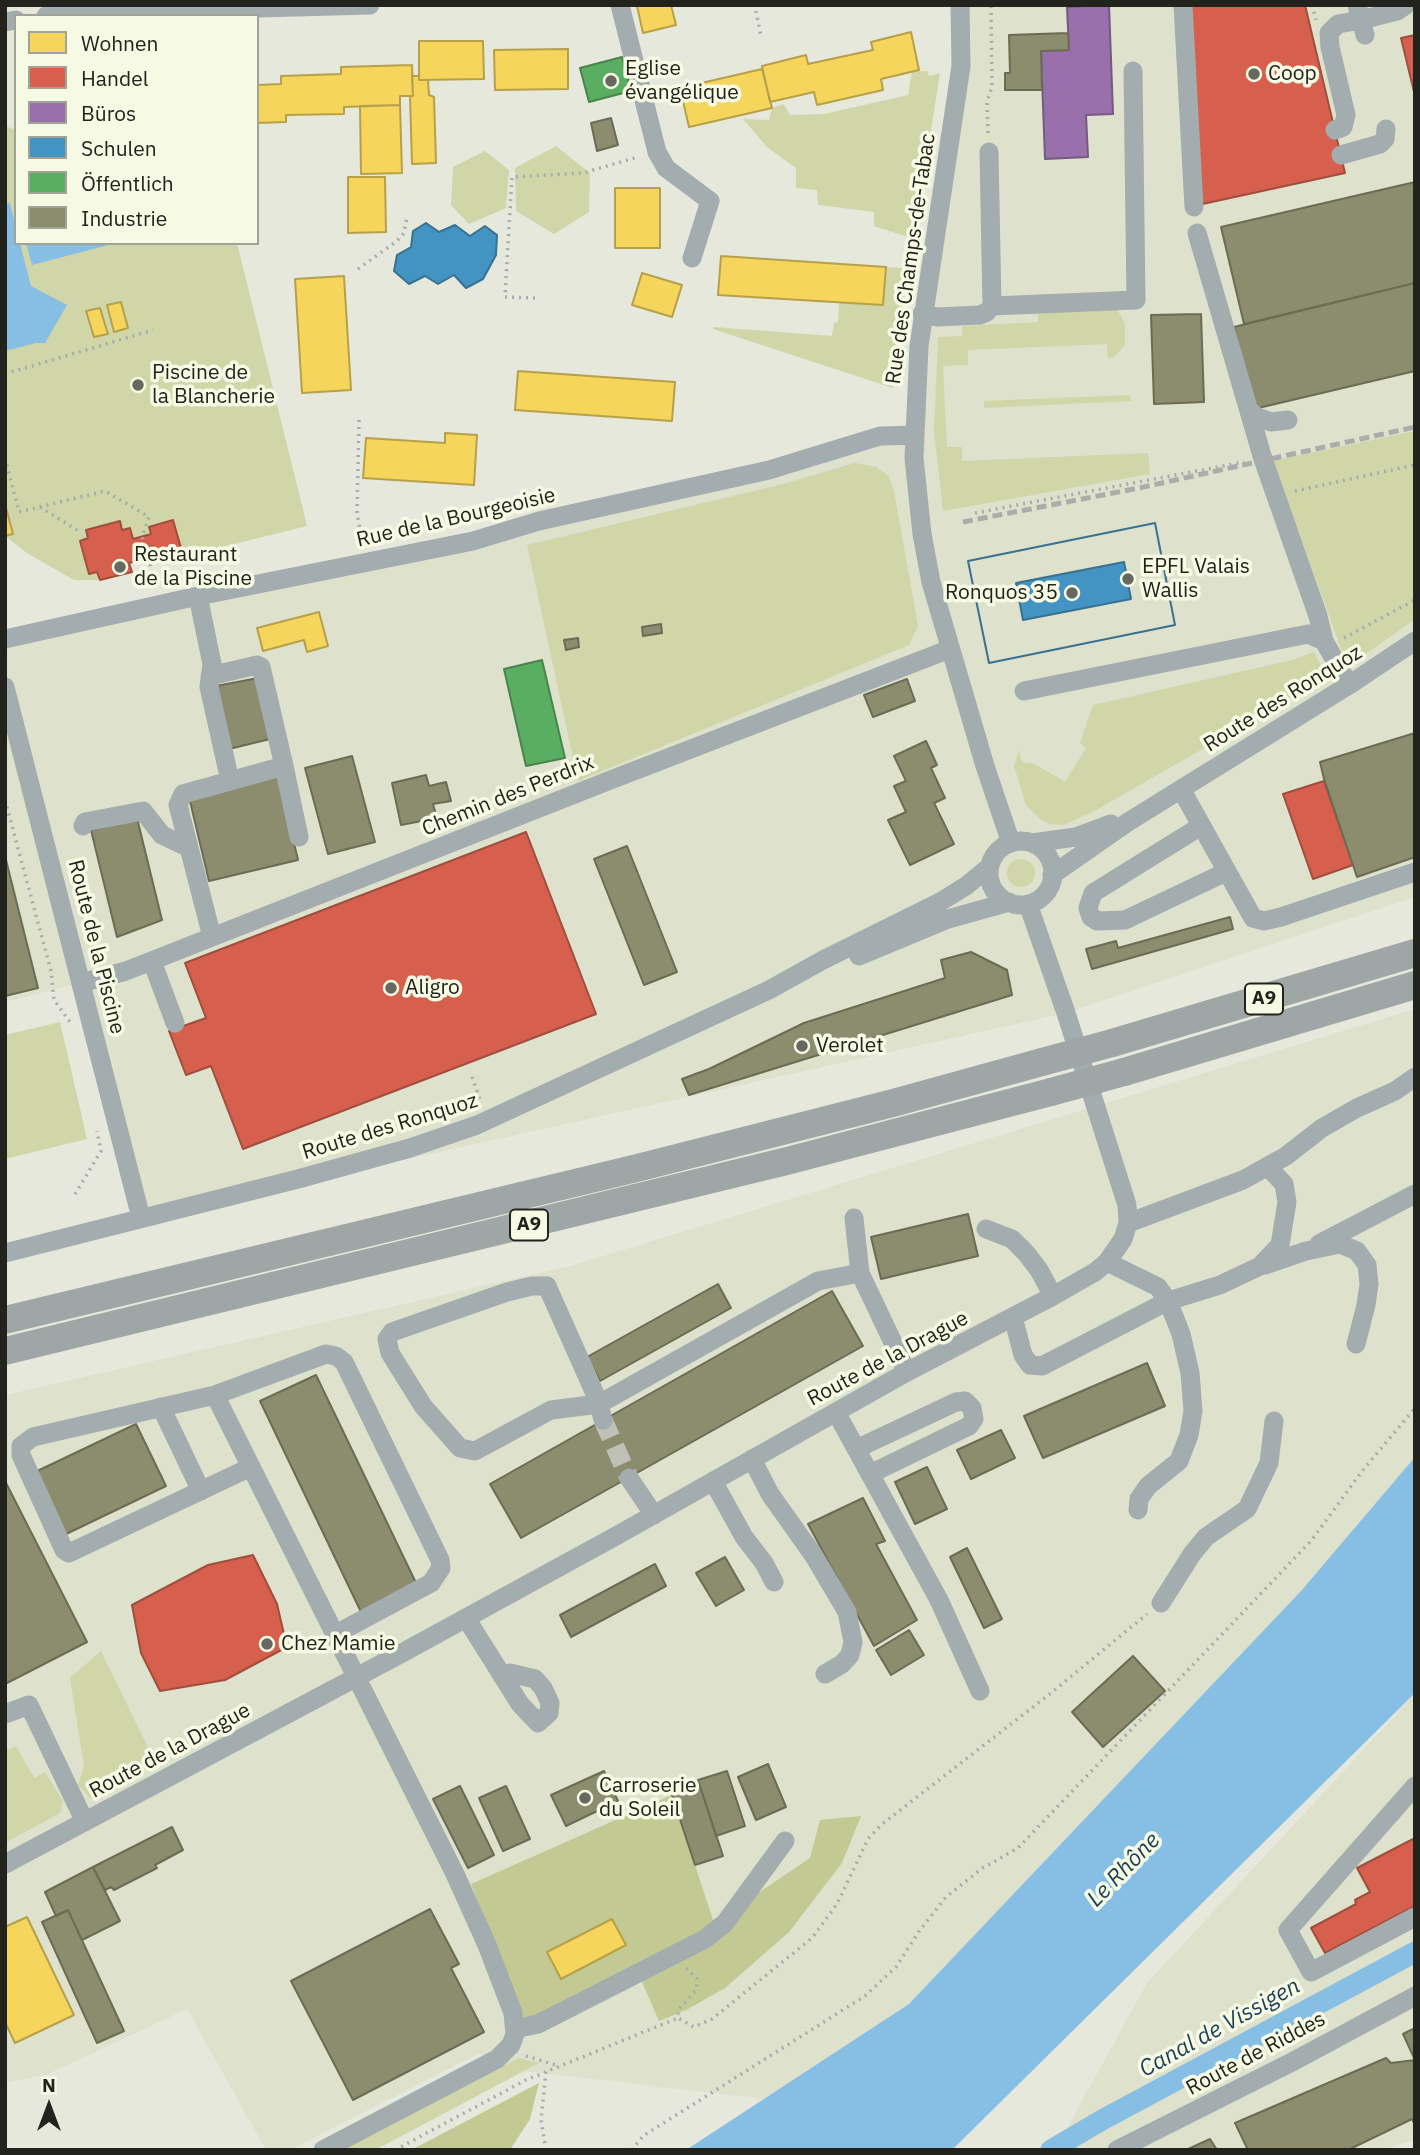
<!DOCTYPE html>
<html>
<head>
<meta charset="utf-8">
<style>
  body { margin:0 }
  #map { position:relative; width:1420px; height:2155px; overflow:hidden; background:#e6e8dc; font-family:"IBM Plex Sans",sans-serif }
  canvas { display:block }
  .frame { position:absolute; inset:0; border:7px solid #22231c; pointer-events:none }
  .legend { position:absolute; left:14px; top:14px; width:245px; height:231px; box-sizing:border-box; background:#f6fae4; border:2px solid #a1a494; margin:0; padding:9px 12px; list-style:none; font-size:21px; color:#22231c }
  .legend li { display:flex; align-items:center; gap:14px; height:35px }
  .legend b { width:35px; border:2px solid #a1a494 }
  .north { position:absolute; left:14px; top:2071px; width:70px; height:70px; -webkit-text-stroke:5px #f6fae4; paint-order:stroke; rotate:0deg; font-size:19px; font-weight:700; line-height:28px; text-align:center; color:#22231c }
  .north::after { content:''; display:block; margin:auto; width:24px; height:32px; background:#22231c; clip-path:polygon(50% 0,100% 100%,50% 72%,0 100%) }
</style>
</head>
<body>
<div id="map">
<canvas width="1420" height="2155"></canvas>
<div class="frame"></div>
<ul class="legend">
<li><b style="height:19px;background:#f6d55c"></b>Wohnen</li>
<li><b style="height:19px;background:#d6604d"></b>Handel</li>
<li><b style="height:19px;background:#9970ab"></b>Büros</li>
<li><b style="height:19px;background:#4393c3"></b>Schulen</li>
<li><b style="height:19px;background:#5aae61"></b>Öffentlich</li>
<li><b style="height:19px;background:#8c8c6e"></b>Industrie</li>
</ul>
<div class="north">N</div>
</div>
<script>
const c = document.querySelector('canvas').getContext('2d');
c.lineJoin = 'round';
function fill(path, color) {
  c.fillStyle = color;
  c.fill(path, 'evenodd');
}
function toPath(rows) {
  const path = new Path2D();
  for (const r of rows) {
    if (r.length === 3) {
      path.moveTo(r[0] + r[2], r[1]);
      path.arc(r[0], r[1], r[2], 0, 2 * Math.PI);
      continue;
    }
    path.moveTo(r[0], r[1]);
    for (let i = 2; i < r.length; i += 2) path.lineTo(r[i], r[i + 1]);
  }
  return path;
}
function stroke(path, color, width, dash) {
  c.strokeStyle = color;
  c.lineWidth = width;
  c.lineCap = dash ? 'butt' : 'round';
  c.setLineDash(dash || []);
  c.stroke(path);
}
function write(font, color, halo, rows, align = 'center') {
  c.font = font + ' "IBM Plex Sans",sans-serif';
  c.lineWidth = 7;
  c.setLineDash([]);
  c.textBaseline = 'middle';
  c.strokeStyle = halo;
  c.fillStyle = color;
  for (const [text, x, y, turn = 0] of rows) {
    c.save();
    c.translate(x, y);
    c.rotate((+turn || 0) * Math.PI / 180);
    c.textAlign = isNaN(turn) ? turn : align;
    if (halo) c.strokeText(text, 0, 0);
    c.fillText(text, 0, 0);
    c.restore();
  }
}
const built = toPath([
  [960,5,1415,5,1415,897,1066,1013,141,1218,81,983,5,1002,5,639,914,434],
  [1415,1009,1415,1457,1301,1591,909,2004,766,2099,490,2067,480,2053,290,2150,266,2150,187,2009,48,2074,5,2083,5,1395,570,1266],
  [1415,1694,1415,2140,1380,2150,1055,2150,1147,1983]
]);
const green = toPath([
  [912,71,927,71,929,76,940,73,914,239,874,226,874,212,818,205,817,190,796,188,796,168,767,147,743,119,769,120,772,108,784,104,790,115,824,114,908,95],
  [5,126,16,130,16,243,237,243,307,526,206,551,195,545,156,554,153,546,136,551,138,561,130,563,132,572,100,580,74,580,27,553,5,536],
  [556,146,590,173,589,212,554,234,516,211,515,168],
  [485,151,509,170,506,208,469,224,451,205,453,167],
  [886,267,904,268,903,274,908,274,894,363,893,388,713,329,714,327,832,336,834,323,838,322,839,303,883,305],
  [1111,308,1118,311,1125,324,1125,345,1114,357,1108,358,1107,344,968,350,968,365,943,366,947,447,962,447,962,461,1148,453,1150,474,943,511,934,431,938,337,962,336,962,326,1038,322,1038,311],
  [1130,395,1131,401,984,408,984,401],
  [1415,431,1415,619,1373,649,1357,658,1352,658,1344,654,1340,646,1273,461],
  [855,463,876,467,888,475,894,491,918,626,909,645,578,781,527,545,779,485],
  [1314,652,1322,667,1321,681,1091,813,1063,825,1050,824,1041,820,1026,805,1014,766,1019,750,1021,760,1024,763,1033,763,1065,782,1086,748,1080,743,1093,705,1292,660],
  [1021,873,14],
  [60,1022,87,1139,5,1159,5,1035],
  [101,1651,156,1764,91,1799,78,1785,84,1766,70,1678],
  [16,1746,34,1778,45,1772,63,1801,60,1813,5,1843,5,1751],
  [519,2058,539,2063,375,2150,338,2150]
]);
const forest = toPath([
  [672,1795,714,1923,810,1858,820,1820,861,1816,842,1863,789,1932,725,1988,688,2009,659,2021,640,1977,526,2023,471,1884],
  [539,2083,530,2119,510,2150,411,2150]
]);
const water = toPath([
  [10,203,16,228,16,243,20,243,31,286,67,305,45,343,36,343,5,351,5,204],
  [26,243,116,243,32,265],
  [1415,1457,1415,1693,953,2149,686,2150,909,2004,1301,1591]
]);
const homes = toPath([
  [671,5,676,25,643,33,637,6,671,5],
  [911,32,919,70,881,79,883,90,817,105,814,92,770,102,762,66,806,55,808,64,873,50,871,42,911,32],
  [419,41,483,41,484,79,419,80,419,41],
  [568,49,568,89,495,90,494,50,568,49],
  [412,65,413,96,400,96,400,105,344,107,344,114,286,115,286,122,257,123,257,85,281,84,281,76,341,74,341,67,412,65],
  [762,69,772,108,689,127,680,88,762,69],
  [412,76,419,76,419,80,428,80,429,95,434,97,436,163,412,164,410,96,413,96,412,76],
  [400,105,402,173,361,174,360,106,400,105],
  [348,177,385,177,386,232,348,233,348,177],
  [615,188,660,188,660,248,615,248,615,188],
  [721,256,886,267,883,305,718,295,721,256],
  [642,273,682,285,672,317,632,305,642,273],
  [344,276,351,390,302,393,295,279,344,276],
  [121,302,128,328,114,332,107,305,121,302],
  [100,308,108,334,94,337,86,311,100,308],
  [518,371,675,382,672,421,515,410,518,371],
  [445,433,477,435,474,485,363,478,366,438,445,443,445,433],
  [5,504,13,534,5,536,5,504],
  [319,612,328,646,307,652,304,640,263,651,257,628,319,612],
  [27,1917,74,2015,15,2043,5,2022,5,1927,27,1917],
  [612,1919,626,1945,561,1979,547,1952,612,1919]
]);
const shops = toPath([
  [1183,5,1305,5,1345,173,1198,205,1183,5],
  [1415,35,1415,96,1401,38,1415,35],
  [173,520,181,548,156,554,153,546,136,551,138,561,129,563,132,572,100,580,97,572,89,574,80,541,88,538,86,530,120,521,122,530,130,528,133,539,151,534,149,527,173,520],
  [1324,781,1353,865,1313,879,1283,794,1324,781],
  [526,832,596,1014,243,1149,211,1066,186,1075,169,1031,206,1018,185,963,526,832],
  [253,1555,277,1604,287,1647,225,1680,160,1691,141,1653,132,1605,208,1565,253,1555],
  [1415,1838,1415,1906,1325,1953,1311,1928,1356,1904,1355,1900,1370,1892,1357,1868,1415,1838]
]);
const offices = toPath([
  [1109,5,1113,114,1086,115,1088,157,1045,159,1041,51,1069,50,1067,7,1109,5]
]);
const schools = toPath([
  [426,223,439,232,455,225,470,236,485,226,497,235,496,255,483,279,466,288,454,275,438,284,425,276,409,284,394,271,397,255,411,247,413,231,426,223],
  [1155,523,1175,625,989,663,968,561,1155,523],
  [1124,562,1131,599,1023,620,1016,583,1124,562],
  [1155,523,1175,625,989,663,968,561,1155,523]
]);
const public = toPath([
  [622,57,631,91,589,102,580,68,622,57],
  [542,660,565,758,526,766,504,669,542,660]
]);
const industry = toPath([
  [1068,33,1069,50,1041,51,1042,90,1005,90,1005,73,1010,73,1009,35,1068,33],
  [611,118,618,145,597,151,591,123,611,118],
  [1415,182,1415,283,1244,324,1221,227,1415,182],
  [1415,283,1415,371,1254,409,1234,327,1415,283],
  [1201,314,1204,402,1154,404,1151,315,1201,314],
  [661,624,662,633,643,636,642,627,661,624],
  [578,638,579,647,566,650,564,640,578,638],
  [258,678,270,739,229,749,216,686,258,678],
  [907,679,915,701,873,717,864,695,907,679],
  [1415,733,1415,857,1357,877,1324,779,1320,762,1415,733],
  [926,741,937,765,931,768,945,798,934,803,954,844,910,865,888,820,906,812,894,786,906,781,894,756,926,741],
  [352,756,375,842,328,854,305,768,352,756],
  [278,775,298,860,209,881,189,797,278,775],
  [426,775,429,786,446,782,451,801,433,804,437,818,401,825,392,783,426,775],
  [137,818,162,920,117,937,91,830,137,818],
  [627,846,677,972,644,985,594,859,627,846],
  [5,856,38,988,5,996,5,856],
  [1230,917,1233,929,1092,969,1086,949,1116,941,1118,948,1230,917],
  [971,952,1007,970,1012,995,689,1095,682,1079,709,1069,804,1023,945,978,941,960,971,952],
  [968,1214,978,1256,881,1279,871,1237,968,1214],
  [718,1284,731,1308,600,1381,587,1357,718,1284],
  [832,1291,863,1346,521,1538,490,1484,832,1291],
  [1147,1363,1165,1406,1043,1458,1024,1416,1147,1363],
  [316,1375,417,1585,361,1612,260,1401,316,1375],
  [136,1424,166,1486,62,1536,31,1474,136,1424],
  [1001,1430,1015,1458,971,1479,957,1450,1001,1430],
  [927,1467,947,1509,915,1524,895,1482,927,1467],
  [5,1481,87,1642,5,1684,5,1481],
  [863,1498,885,1541,876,1544,917,1620,874,1646,808,1524,863,1498],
  [967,1548,1002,1619,984,1628,950,1557,967,1548],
  [725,1557,744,1590,716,1606,696,1573,725,1557],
  [655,1564,666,1586,571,1637,560,1615,655,1564],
  [909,1630,924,1655,891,1675,876,1650,909,1630],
  [1133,1656,1165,1691,1103,1747,1072,1712,1133,1656],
  [768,1764,786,1807,756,1820,738,1777,768,1764],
  [604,1771,618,1801,566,1826,551,1795,604,1771],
  [727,1771,745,1826,716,1836,698,1780,727,1771],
  [460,1786,494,1855,468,1868,433,1799,460,1786],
  [506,1786,530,1839,503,1851,479,1798,506,1786],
  [700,1786,723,1856,695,1865,672,1795,700,1786],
  [172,1827,183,1850,155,1865,157,1868,114,1890,111,1887,105,1890,93,1867,172,1827],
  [93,1867,120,1921,82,1940,68,1910,56,1916,45,1892,93,1867],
  [430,1909,459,1964,451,1968,484,2032,353,2100,291,1981,430,1909],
  [68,1910,124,2031,97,2043,42,1922,68,1910],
  [1415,2028,1415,2060,1403,2034,1415,2028],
  [1386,2058,1391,2063,1415,2060,1415,2125,1412,2119,1348,2150,1248,2150,1235,2123,1386,2058],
  [1210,2139,1217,2150,1186,2150,1210,2139]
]);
const canal = toPath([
  [1051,2150,1102,2120,1415,1952]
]);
const minorTunnel = toPath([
  [603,1420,629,1478]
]);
const path = toPath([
  [1312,5,1316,20],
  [756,11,761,36],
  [988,133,987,101,992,87,991,5],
  [358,269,397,241,404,233,407,217],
  [535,298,505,297,512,177,583,173,638,157],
  [5,374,153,330],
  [359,420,357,514,363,544],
  [5,458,19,512,105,491,149,517,142,537,152,571],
  [1295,491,1415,465],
  [40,507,77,530],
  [975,513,1244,462],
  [1344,638,1415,600],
  [5,800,51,971,54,1000,70,1022],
  [472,1077,481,1102],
  [75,1194,101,1151,97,1131],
  [686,1968,697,1979,697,1985,695,1991,678,2010,678,2018,694,2027,712,2019,812,1938,837,1904,868,1839,881,1825,1051,1693,1147,1614],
  [526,2056,559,2066],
  [395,2150,526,2080,678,2018],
  [546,2150,541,2120,546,2072],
  [632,2150,643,2136,865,1996,896,1967,920,1930,946,1897,981,1869,1018,1848,1311,1541,1363,1470,1415,1408]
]);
const minor = toPath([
  [620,5,657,152,666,168,710,201,692,258],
  [960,5,961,66,919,346,914,458,922,534,931,582,985,766,1011,843],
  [1183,5,1194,207],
  [46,16,72,13,370,5],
  [5,22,16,20],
  [1365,35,1361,20,1397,11,1406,5],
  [1335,130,1343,127,1346,115,1330,47,1329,33,1338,24,1361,20,1357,5],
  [1341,155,1380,144,1385,139,1386,129],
  [1197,233,1263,459,1318,616,1324,641],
  [992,306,1136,300,1133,71],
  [922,314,937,317,980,315,987,312,992,306,989,152],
  [1250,411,1257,417,1271,422,1288,420],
  [198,596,212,664,209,687,230,781],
  [5,639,198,596,473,541,539,521,769,470,880,436,914,435],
  [210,676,257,665,261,667,284,766],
  [5,687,141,1218],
  [1024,691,1308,634,1324,641,1349,685],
  [1181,789,1253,918,1264,921,1281,917,1415,872],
  [83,826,85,822,143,811,162,835,189,848],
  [1201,826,1093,893,1088,908,1091,917,1097,921,1125,920,1226,872],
  [1021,873,32],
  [1032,843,1076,837,1111,824],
  [1052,875,1128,822,1349,685,1415,641],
  [212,937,178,805,183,794,284,766,299,837],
  [859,956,948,919,1009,902],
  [152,961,175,1023],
  [81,983,126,971,608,781,950,649],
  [854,1218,860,1273],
  [1128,1223,1243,1180,1286,1156,1322,1128,1357,1108,1395,1091,1415,1077],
  [986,1229,1012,1239,1026,1253,1039,1270,1053,1296],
  [1319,1244,1415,1194],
  [5,1253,298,1179,410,1148,477,1125,769,990,823,960,940,902,966,886,989,867],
  [1265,1265,1306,1251,1340,1244,1357,1251,1367,1265,1369,1284,1366,1305,1356,1344],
  [1013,1317,1023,1355,1030,1365,1042,1366,1168,1301,1158,1287,1107,1262],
  [215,1395,326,1354,336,1356,344,1362,440,1560,441,1568,431,1583,334,1635],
  [161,1407,201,1491],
  [836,1412,939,1600,980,1691],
  [603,1420,599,1404,592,1387,547,1286,532,1286,507,1292,392,1332,387,1339,390,1353,423,1406,460,1448,475,1451,551,1410,599,1404,818,1281,860,1273,907,1372],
  [856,1449,956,1402,965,1401,972,1408,974,1419,969,1426,870,1474],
  [752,1459,770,1494,814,1556,847,1612,853,1642,850,1655,842,1664,825,1674],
  [251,1467,215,1395,33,1437,21,1446,21,1455,64,1550,69,1553,251,1467,455,1874,487,1945,513,2013,515,2034,511,2045,497,2059,323,2150],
  [629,1478,654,1515],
  [713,1481,744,1537,764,1563,774,1582],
  [1138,1510,1139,1499,1148,1486,1179,1461,1189,1435,1193,1411,1190,1373,1181,1334,1168,1301,1220,1285,1260,1266,1280,1245,1287,1202,1284,1184,1268,1167],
  [1161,1603,1192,1554,1206,1537,1247,1509,1269,1463,1274,1421],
  [466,1618,520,1704,538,1723,549,1713,550,1703,543,1688,535,1679,510,1673,502,1676],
  [5,1714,29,1705,85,1822],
  [1415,1786,1288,1930,1311,1972,1415,1917],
  [5,1864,402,1653,616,1536,907,1372,1053,1296,1095,1272,1107,1262,1123,1239,1128,1223,1127,1205,1066,1013,1028,904],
  [515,2029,538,2024,705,1939,725,1923,785,1841],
  [1117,2150,1288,2064,1415,1996]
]);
const highway = toPath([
  [1112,1043,1415,953],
  [1124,1072,1415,985],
  [5,1320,637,1168,893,1103,1042,1062],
  [5,1351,787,1161,1051,1092]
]);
const rail = toPath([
  [963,522,1139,488,1415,427]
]);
const highwayBridge = toPath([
  [1042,1062,1112,1043],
  [1051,1092,1124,1072]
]);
const markers = [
  [1254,74,7,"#67685f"],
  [611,81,7,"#67685f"],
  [138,385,7,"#67685f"],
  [120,567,7,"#67685f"],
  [1128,579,7,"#67685f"],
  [1072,593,7,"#67685f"],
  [391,988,7,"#67685f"],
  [802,1046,7,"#67685f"],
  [267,1644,7,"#67685f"],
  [585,1798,7,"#67685f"]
];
const shields = [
  [1264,999,38],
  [529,1225,38]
];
const shieldNames = [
  ["A9",1264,999],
  ["A9",529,1225]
];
const poiNames = [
  ["Eglise",625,69],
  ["évangélique",625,93],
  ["Coop",1268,74],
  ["Piscine de",152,373],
  ["la Blancherie",152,397],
  ["Restaurant",134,555],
  ["de la Piscine",134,579],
  ["EPFL Valais",1142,567],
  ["Wallis",1142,591],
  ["Ronquos 35",1058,593,"right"],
  ["Aligro",405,988],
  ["Verolet",816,1046],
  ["Chez Mamie",281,1644],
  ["Carroserie",599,1786],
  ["du Soleil",599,1810]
];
const streetNames = [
  ["Rue des Champs-de-Tabac",911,259,-82],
  ["Rue de la Bourgeoisie",456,518,-13],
  ["Route des Ronquoz",1283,699,-32],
  ["Chemin des Perdrix",508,796,-22],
  ["Route de la Piscine",96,947,76],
  ["Route des Ronquoz",390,1127,-17],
  ["Route de la Drague",888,1359,-28],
  ["Route de la Drague",170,1751,-28],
  ["Route de Riddes",1256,2054,-28]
];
const waterNames = [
  ["Le Rhône",1124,1870,-46],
  ["Canal de Vissigen",1220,2028,-29]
];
fill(built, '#dee1cc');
fill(green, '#d0d6a8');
fill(forest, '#c2c992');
fill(water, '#87bfe4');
fill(homes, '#f6d55c');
stroke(homes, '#b6a049', 2);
fill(shops, '#d6604d');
stroke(shops, '#a04e3e', 2);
fill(offices, '#9970ab');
stroke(offices, '#755980', 2);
fill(schools, '#4393c3');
stroke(schools, '#397191', 2);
fill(public, '#5aae61');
stroke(public, '#49844c', 2);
fill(industry, '#8c8c6e');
stroke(industry, '#6c6c55', 2);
stroke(canal, '#87bfe4', 21);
stroke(minorTunnel, '#bfc1b6', 19, [19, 10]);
stroke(path, '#a5acab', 3.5, [2, 5]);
stroke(minor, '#a3acae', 19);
stroke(highway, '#9fa7a6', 28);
stroke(rail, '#aaada9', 5, [10, 5]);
stroke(highwayBridge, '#9fa7a6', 28);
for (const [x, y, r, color] of markers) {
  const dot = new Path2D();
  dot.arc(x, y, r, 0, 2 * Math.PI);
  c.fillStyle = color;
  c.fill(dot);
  stroke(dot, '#f6fae4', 2.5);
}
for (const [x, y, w] of shields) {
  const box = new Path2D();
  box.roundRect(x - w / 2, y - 15.5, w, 31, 5);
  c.fillStyle = '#f6fae4';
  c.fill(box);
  stroke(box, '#22231c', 2);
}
write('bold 19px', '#22231c', null, shieldNames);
write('21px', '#22231c', '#f6fae4', poiNames, 'left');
write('21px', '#22231c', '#f6fae4', streetNames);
write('italic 23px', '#1c3e57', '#f6fae4', waterNames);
</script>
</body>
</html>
